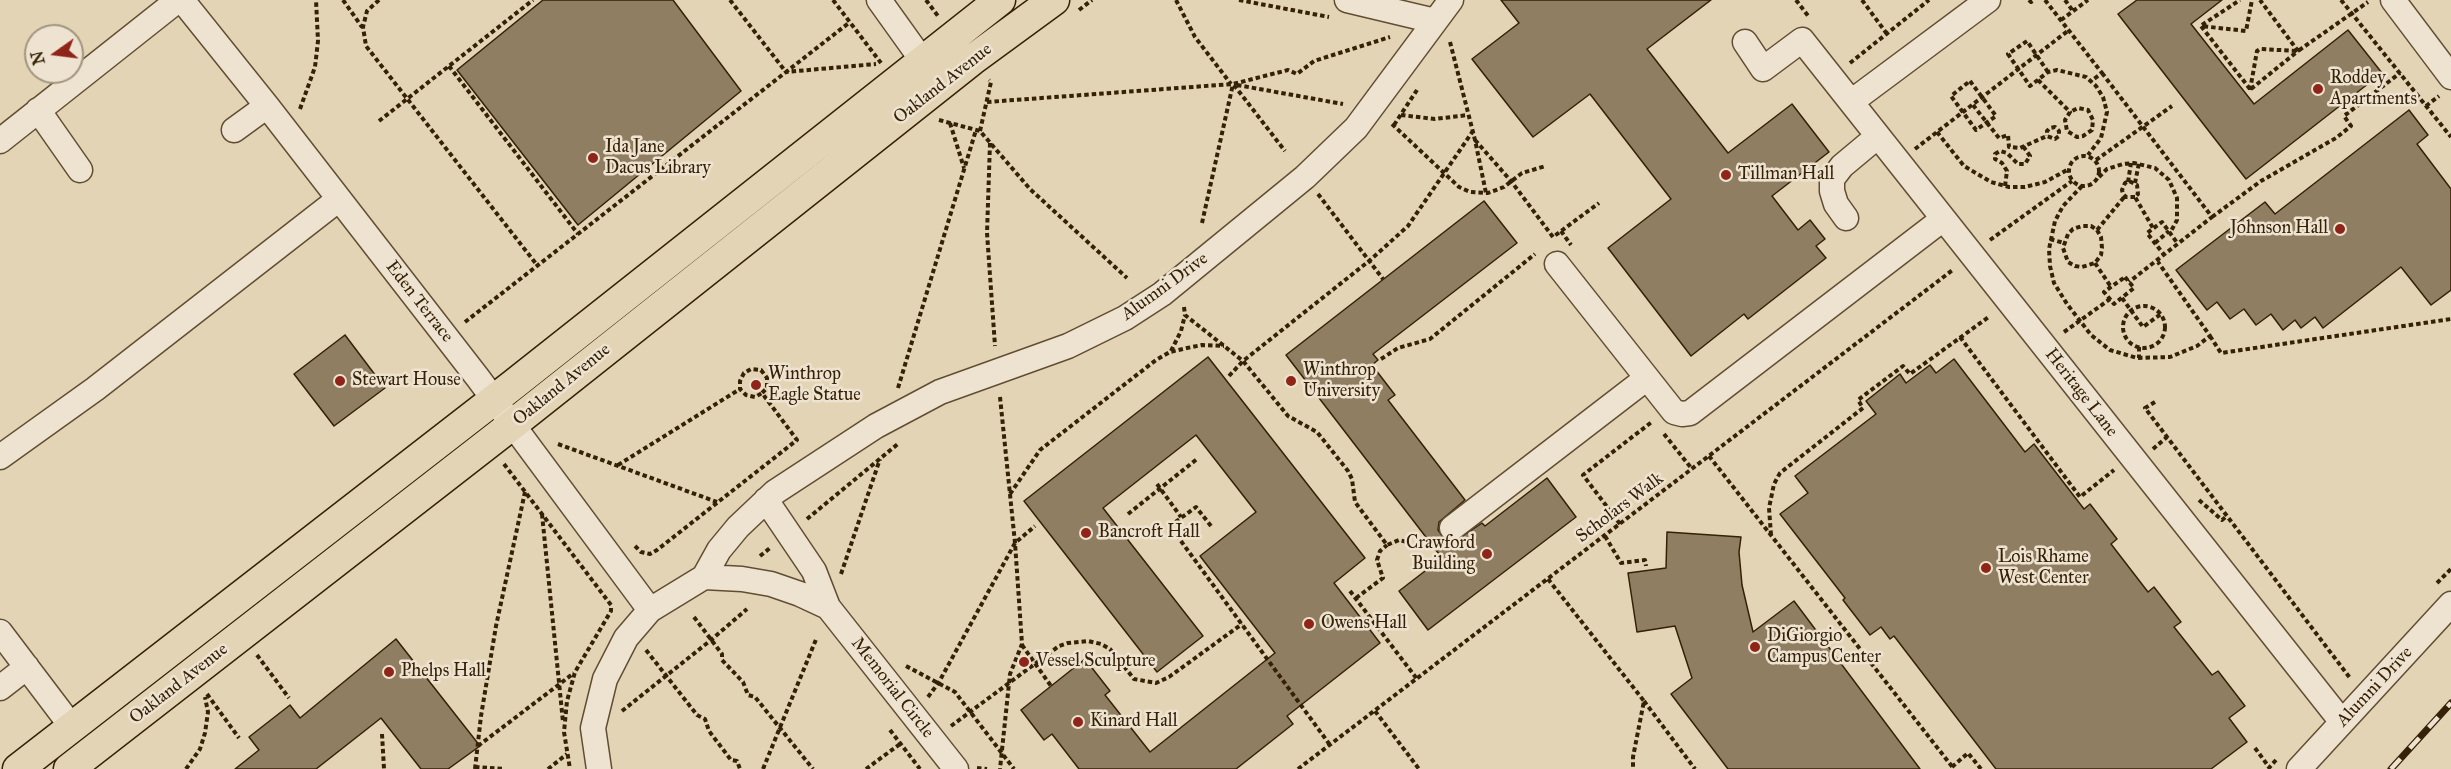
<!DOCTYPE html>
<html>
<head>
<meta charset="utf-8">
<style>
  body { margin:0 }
  #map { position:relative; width:2451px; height:769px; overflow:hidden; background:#e4d4b6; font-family:"IM FELL Great Primer",serif }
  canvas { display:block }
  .north { position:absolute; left:24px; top:24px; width:60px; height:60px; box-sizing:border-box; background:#ede3d0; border:2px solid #a3957f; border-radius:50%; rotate:256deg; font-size:16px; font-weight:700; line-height:24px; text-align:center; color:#352106 }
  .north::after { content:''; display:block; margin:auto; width:21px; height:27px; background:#8f2418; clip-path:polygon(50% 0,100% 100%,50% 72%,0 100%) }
</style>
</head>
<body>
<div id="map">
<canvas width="2451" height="769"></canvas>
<div class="north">N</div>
</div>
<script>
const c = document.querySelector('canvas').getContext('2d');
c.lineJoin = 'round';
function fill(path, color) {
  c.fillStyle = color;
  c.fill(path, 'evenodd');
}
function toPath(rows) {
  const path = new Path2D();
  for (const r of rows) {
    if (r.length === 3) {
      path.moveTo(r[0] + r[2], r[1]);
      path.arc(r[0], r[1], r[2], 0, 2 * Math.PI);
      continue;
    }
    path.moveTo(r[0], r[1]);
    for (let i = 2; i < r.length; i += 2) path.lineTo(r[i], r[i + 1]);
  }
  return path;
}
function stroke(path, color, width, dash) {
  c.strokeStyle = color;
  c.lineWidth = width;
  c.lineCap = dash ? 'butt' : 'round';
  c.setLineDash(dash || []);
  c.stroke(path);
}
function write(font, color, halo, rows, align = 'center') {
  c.font = font + ' "IM FELL Great Primer",serif';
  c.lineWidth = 5;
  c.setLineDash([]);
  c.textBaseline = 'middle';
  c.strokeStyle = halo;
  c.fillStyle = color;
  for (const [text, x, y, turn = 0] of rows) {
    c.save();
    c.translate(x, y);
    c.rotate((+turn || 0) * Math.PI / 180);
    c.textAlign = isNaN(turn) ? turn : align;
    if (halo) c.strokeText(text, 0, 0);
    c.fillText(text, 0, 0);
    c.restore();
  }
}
const building = toPath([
  [543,0,673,0,741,91,578,225,457,70,543,0],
  [1501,0,1711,0,1647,49,1728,153,1792,104,1829,152,1772,196,1798,230,1810,220,1825,239,1816,246,1826,258,1748,319,1744,314,1691,356,1608,248,1671,199,1590,94,1533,137,1472,59,1519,23,1501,0],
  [2137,0,2222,0,2191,24,2254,104,2348,30,2382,73,2246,179,2118,14,2137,0],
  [2409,110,2428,135,2417,144,2451,189,2451,290,2431,305,2401,267,2323,328,2315,317,2301,328,2295,320,2283,330,2271,314,2256,325,2244,309,2230,319,2217,302,2207,310,2176,270,2265,202,2275,214,2409,110],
  [1484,201,1517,243,1373,354,1378,360,1372,365,1395,395,1388,400,1465,500,1439,522,1438,530,1446,541,1454,542,1482,523,1485,526,1547,478,1576,517,1428,630,1399,591,1442,558,1286,355,1484,201],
  [345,335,385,388,334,426,294,374,345,335],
  [1208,357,1365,558,1334,583,1380,643,1287,716,1293,724,1236,769,1079,769,1052,734,1044,740,1021,710,1085,659,1110,691,1105,695,1150,752,1275,653,1200,556,1256,512,1196,435,1103,508,1203,636,1157,672,1024,501,1208,357],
  [1954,359,2025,452,2034,444,2084,509,2090,504,2117,539,2111,544,2148,592,2154,587,2181,622,2174,627,2212,675,2218,671,2245,706,2229,718,2247,742,2211,769,1996,769,1894,636,1890,639,1881,627,1870,635,1843,600,1845,598,1780,514,1808,493,1795,476,1876,414,1866,401,1900,374,1906,383,1930,365,1936,373,1954,359],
  [1667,532,1741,537,1739,552,1742,585,1753,632,1794,601,1920,769,1728,769,1671,694,1692,678,1675,626,1637,632,1628,573,1666,568,1667,532],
  [396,639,480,746,448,769,421,769,381,718,316,769,235,769,259,750,249,737,290,705,300,718,396,639]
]);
const path = toPath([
  [343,0,362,27],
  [379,0,367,11,363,27,366,46,537,265],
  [730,0,786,72,850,22],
  [833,0,881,63],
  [926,0,938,16],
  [1176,0,1195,37,1231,84],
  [1239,0,1329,17],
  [1796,0,1809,17],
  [1862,0,1887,34],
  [2029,0,2031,2,2034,0],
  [2045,0,2102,73,2091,81],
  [2065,0,2073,11],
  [2341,0,2451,137],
  [1079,10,1092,0],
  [2061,20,2088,0],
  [2202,25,2240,0],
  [1450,42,1475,140,1486,193],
  [1850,63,1929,0],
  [449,66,578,234],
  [2048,72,2027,41,2008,54,2030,86,2048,72,2057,70,2086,77,2096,86,2103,97,2107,112,2101,138,2088,155],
  [2102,73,2212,217,2129,282],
  [2038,80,2070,112,2065,120,2067,131,2077,137,2083,136,2092,130,2093,120,2088,110,2078,108,2070,112],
  [1970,81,1996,116,1976,130,1951,96,1970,81],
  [1234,85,1285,151],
  [1237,85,1343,104],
  [2250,89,2201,26,2246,31,2252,0],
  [2251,89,2298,51,2260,0],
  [2250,90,2257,51,2260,49,2298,51,2368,2],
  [987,102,1233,84,1288,70,1297,74,1314,61,1390,37],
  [1973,105,1999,138,2008,135,2009,147,2020,148,2047,136,2055,139,2059,136,2059,131,2055,127,2050,128,2047,131,2047,136],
  [2426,106,2439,96],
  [300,109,315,67,318,41,316,0],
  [1401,115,1435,119,1468,115],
  [939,120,980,131,1030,189,1127,278],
  [379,121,533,0],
  [950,123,964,168],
  [1392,124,1459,187,1470,192,1488,193,1504,187,1522,173,1546,166],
  [1394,125,1417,90],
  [980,131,991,82,989,80],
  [1937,132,1964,166,1991,182,2009,187,2025,187,2045,182,2069,169],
  [1475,140,1511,181,1553,237,1599,203],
  [990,143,987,233,995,346],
  [1915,149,2069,30],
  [2084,171,15],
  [2096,160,2172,106],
  [2099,177,2107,169,2123,164,2134,163,2155,168,2169,180,2177,198,2177,220,2170,233],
  [2128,182,2131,163],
  [2135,183,2139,163],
  [2005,186,2007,171,2002,163,1995,159,1995,154,2000,151,2007,153,2018,164,2025,164,2030,156,2023,146],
  [2082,186,2063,206,2055,221,2049,249,2050,266,2054,283,2067,304,2091,335,2110,350,2137,358,2170,357,2197,346,2210,336,2158,262],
  [1318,194,1383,279],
  [2135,197,2126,197,2123,194,2122,190,2125,183,2129,181,2137,185,2138,194,2135,197,2153,228],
  [2212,217,2261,181,2336,138,2351,126,2344,116,2400,73],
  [1202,223,1233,84],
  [2097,230,2101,237,2102,248,2101,255,2095,263,2082,267,2075,266,2068,262,2063,248,2068,234,2073,229,2082,226,2091,226,2097,230,2125,196],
  [1561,231,1571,245],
  [2050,239,2064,243],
  [1990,240,2072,181],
  [2155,243,2169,231],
  [2165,256,2147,233,2162,222,2178,244],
  [2095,263,2111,287],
  [2125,277,2134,288,2114,304,2104,292,2125,277],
  [2122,298,2143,327,2161,314],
  [2144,327,21],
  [1184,307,1185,315,1243,361,1288,416,1317,432,1348,471,1352,479,1355,502,1387,545,1399,540,1407,542],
  [465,322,786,72,876,64],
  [2064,332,2110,299],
  [2210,336,2221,353,2451,319],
  [1960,337,2080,497,2114,470],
  [2139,347,2139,358],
  [1171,351,1181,331,1185,315],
  [1381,359,1398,348,1430,339,1535,254],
  [1229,376,1243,361,1369,261,1408,226,1473,131],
  [898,388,976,130],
  [1000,397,1015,543,1022,644,1010,674,1000,769],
  [2155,402,2145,408,2350,678],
  [1664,434,1692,469],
  [558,444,717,502],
  [2153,449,2167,437],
  [1709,456,1954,769],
  [504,464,611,605,611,611,575,672,567,701,564,732,570,769],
  [618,465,740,389],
  [1157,484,1181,517],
  [1010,494,1040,450,1156,360,1170,352,1187,348,1202,345,1224,346],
  [2199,500,2222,520,2227,516],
  [542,514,563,722],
  [1128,514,1197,459],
  [807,519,899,443],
  [1620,524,1583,475,1653,421],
  [1211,526,1196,507,1170,526,1330,745],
  [1771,535,1769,508,1774,484,1780,473,1863,408,1858,400,1903,366,1910,374,1990,316],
  [1605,536,1621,563,1645,560,1646,566],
  [635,546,641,552,650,554,657,550,797,440,762,393,767,388,767,378,761,370,751,369,744,373,740,381,740,389,746,395,755,397,762,393],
  [760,556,770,548],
  [841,574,880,459],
  [1548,579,1644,701,1633,757,1633,769],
  [2437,583,2451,569],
  [1350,591,1417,679],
  [1356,598,1383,578,1377,560,1380,551,1387,545],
  [694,617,722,654,722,660,743,682,748,695,755,697,813,769],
  [1022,645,1051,686],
  [646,650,697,715,705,719,709,731,731,760,737,761,740,769],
  [257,655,289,698],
  [906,666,955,692,1014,769],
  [207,694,239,738],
  [928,697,939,682,1015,543,1035,526],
  [1644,701,1695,769],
  [622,711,711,640,747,609],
  [1375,711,1419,769],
  [951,726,1059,646,1068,643,1088,641,1101,644,1110,649,1134,679,1156,683,1169,677,1242,624],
  [890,730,920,769],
  [382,734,384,769],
  [478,746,574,673],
  [2255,748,2269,767],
  [475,767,504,769],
  [1952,767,1968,753,1981,769],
  [977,768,987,769],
  [186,769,200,749,205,733,208,712,205,697],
  [475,769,481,716,496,626,525,492],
  [548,769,567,754],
  [763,769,817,637],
  [866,769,900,744],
  [1298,769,1954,269],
  [2268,769,2276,760]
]);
const minor = toPath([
  [182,0,267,106,478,378,650,610],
  [879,0,932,74],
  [1347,0,1435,21],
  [2393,0,2451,77],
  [1745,42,1763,69,1802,40,2342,722],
  [1851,102,1988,0],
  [38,110,80,170],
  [234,130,267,106],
  [0,141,178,0],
  [1846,218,1836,204,1832,191,1832,179,1842,166,1878,136],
  [1557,264,1674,412,1682,414,1690,413,1943,219],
  [0,457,95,389,339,199],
  [766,500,814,571,828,607],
  [1452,528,1647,378],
  [704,577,742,579,771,584,800,594,828,607,956,769],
  [0,632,72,727],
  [0,688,27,667],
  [599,769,593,728,605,679,626,638,650,610,704,577,719,550,738,527,775,492,876,426,940,392,1068,346,1125,318,1162,294,1305,177,1356,128,1451,0],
  [2299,769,2451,604]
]);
const major = toPath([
  [18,769,513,385,1000,0],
  [69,769,513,424,972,60,1054,0]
]);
const rail = toPath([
  [2391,769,2451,703]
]);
const markers = [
  [2318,89,6,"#8f2418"],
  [593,158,6,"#8f2418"],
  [1726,175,6,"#8f2418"],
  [2340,229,6,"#8f2418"],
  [340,381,6,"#8f2418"],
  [1291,381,6,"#8f2418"],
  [756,385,6,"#8f2418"],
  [1086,533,6,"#8f2418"],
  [1487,554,6,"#8f2418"],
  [1986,568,6,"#8f2418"],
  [1309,624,6,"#8f2418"],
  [1755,647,6,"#8f2418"],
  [1024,662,6,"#8f2418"],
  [389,672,6,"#8f2418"],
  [1078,722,6,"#8f2418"]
];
const poiNames = [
  ["Roddey",2330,79],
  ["Apartments",2330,100],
  ["Ida Jane",605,148],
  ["Dacus Library",605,169],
  ["Tillman Hall",1738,175],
  ["Johnson Hall",2328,229,"right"],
  ["Winthrop",1303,371],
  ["University",1303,392],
  ["Winthrop",768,375],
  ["Eagle Statue",768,396],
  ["Stewart House",352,381],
  ["Bancroft Hall",1098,533],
  ["Crawford",1475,544,"right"],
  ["Building",1475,565,"right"],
  ["Lois Rhame",1998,558],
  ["West Center",1998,579],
  ["Owens Hall",1321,624],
  ["DiGiorgio",1767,637],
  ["Campus Center",1767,658],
  ["Vessel Sculpture",1036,662],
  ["Phelps Hall",401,672],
  ["Kinard Hall",1090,722]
];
const streetNames = [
  ["Oakland Avenue",943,84,-38],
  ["Alumni Drive",1165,287,-36],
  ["Eden Terrace",419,302,52],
  ["Oakland Avenue",562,385,-39],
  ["Heritage Lane",2081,393,52],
  ["Scholars Walk",1620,508,-37],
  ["Oakland Avenue",179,684,-38],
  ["Alumni Drive",2375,687,-47],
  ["Memorial Circle",892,688,52]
];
fill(building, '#907e62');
stroke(building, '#352106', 1.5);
stroke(minor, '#614e32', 27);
stroke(major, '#352106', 33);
stroke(path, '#352106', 4, [4.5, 3]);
stroke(minor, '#ede3d0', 24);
stroke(major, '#e4d4b6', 30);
stroke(rail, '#352106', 7);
stroke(rail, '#ede3d0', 4.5, [14]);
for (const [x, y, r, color] of markers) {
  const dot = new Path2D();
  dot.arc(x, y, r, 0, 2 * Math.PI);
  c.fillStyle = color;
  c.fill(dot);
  stroke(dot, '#ede3d0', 2);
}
write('18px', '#352106', '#ede3d0', poiNames, 'left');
write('18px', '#352106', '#ede3d0', streetNames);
</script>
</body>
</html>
